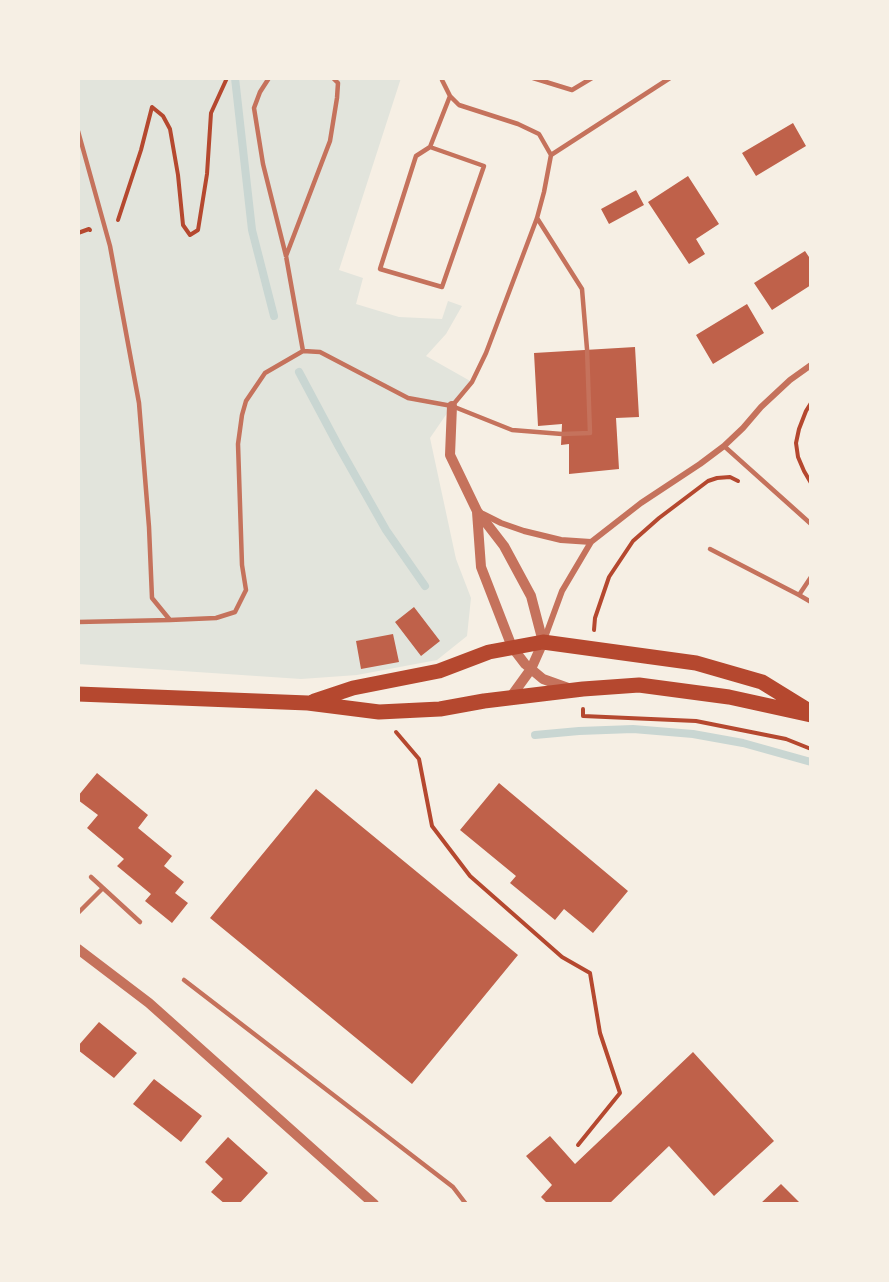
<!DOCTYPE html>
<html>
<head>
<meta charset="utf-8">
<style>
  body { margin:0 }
  #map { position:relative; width:889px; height:1282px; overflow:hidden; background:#f6efe4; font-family:Helvetica,sans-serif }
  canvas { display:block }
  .frame { position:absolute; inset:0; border:80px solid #f6efe4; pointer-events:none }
</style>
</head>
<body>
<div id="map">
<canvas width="889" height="1282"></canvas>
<div class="frame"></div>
</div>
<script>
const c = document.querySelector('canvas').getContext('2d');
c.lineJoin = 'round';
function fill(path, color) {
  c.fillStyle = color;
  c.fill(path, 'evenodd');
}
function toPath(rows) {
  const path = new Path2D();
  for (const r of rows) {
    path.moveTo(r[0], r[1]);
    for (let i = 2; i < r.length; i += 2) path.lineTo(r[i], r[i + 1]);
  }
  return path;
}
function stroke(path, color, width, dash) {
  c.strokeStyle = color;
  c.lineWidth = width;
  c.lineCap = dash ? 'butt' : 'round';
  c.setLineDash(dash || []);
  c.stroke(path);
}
const green = toPath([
  [78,78,401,78,339,270,363,278,356,304,399,317,442,319,448,301,462,306,446,334,426,356,472,382,452,406,430,438,456,559,471,598,467,636,437,660,357,675,301,679,78,664]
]);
const stream = toPath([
  [235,78,252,230,274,316],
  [299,372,339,447,386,530,425,586],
  [535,735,579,731,633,729,693,734,743,743,811,762]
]);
const building = toPath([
  [793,123,806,146,756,176,742,153],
  [688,176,719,224,696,239,705,254,689,264,648,202],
  [636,190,644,205,609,224,601,209],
  [805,251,811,260,811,285,772,310,754,283],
  [747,304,764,333,713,364,696,335],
  [635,347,639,417,616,418,619,469,569,474,569,444,561,445,562,424,538,426,534,353],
  [414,607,440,641,421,656,395,622],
  [393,634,399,662,361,669,356,641],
  [97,773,148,815,138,828,172,856,164,866,184,882,175,893,188,903,172,923,145,901,151,894,117,866,124,859,87,828,98,815,78,800,78,796],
  [499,783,628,891,593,933,564,909,555,920,510,883,516,876,460,830],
  [316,789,518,955,412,1084,210,918],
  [99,1022,137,1053,114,1078,78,1050,78,1046],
  [693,1052,774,1141,714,1196,669,1146,609,1204,548,1204,541,1197,552,1185,526,1156,550,1136,575,1164],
  [154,1079,202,1116,181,1142,133,1104],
  [228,1137,268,1173,239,1204,225,1204,211,1192,223,1179,205,1162],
  [781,1184,801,1204,760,1204]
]);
const path = toPath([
  [118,220,141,150,152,107,163,116,170,129,178,175,183,225,190,235,198,230,207,174,211,113,227,78],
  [78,233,89,229,90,230],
  [811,403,806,411,799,429,796,443,798,457,804,471,811,483],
  [594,630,595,618,609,577,633,541,659,518,708,481,717,478,730,477,738,481],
  [583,709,583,716,696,721,786,739,811,749],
  [396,732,419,759,432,826,470,876,562,957,590,973,600,1033,620,1093,578,1145]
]);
const service = toPath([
  [269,78,260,92,254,108,263,164,286,256,303,351],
  [443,78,442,80,450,96,459,105,518,124,539,134,551,155],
  [533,78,572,90,592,78],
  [78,131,110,246,139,403,149,527,152,598,170,620,216,618,235,612,246,590,242,565,238,444,242,415,246,401,265,373,303,351,320,352,408,398,452,406,512,430,562,434,590,433,587,349,582,289,537,218],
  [430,147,416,156,380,269,442,287,484,166,430,147,450,96],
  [551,155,670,78],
  [286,256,330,141,337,98,338,83,333,78],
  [452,406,472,382,486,353,537,218,544,192,551,155],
  [724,446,811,524],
  [710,549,799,595],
  [811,577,799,595,811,602],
  [78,622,170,620],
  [91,877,140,922],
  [78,913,103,888],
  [184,980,453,1187,466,1204]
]);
const minor = toPath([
  [483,514,501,523,524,531,561,540,591,542],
  [544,640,562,591,591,542,641,503,700,464,724,446,743,428,761,407,790,380,811,365]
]);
const tertiary = toPath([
  [452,406,450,455,477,511,504,546,531,596,543,642,531,669,510,698],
  [477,512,481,567,512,647,525,664,543,679,571,689],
  [78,949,149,1003,374,1204]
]);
const primary = toPath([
  [78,694,308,703,379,712,440,709,484,701,583,689,639,685,729,697,811,715],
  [314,701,353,688,439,671,489,652,543,642,696,663,762,682,809,711]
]);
fill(green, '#e2e4dc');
stroke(stream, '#c9d6d2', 8);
fill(building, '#bf614a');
stroke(path, '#b5482f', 4);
stroke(service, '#c5725c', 4.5);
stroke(minor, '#c5725c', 6);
stroke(tertiary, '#c5725c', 10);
stroke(primary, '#b5482f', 15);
</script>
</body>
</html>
